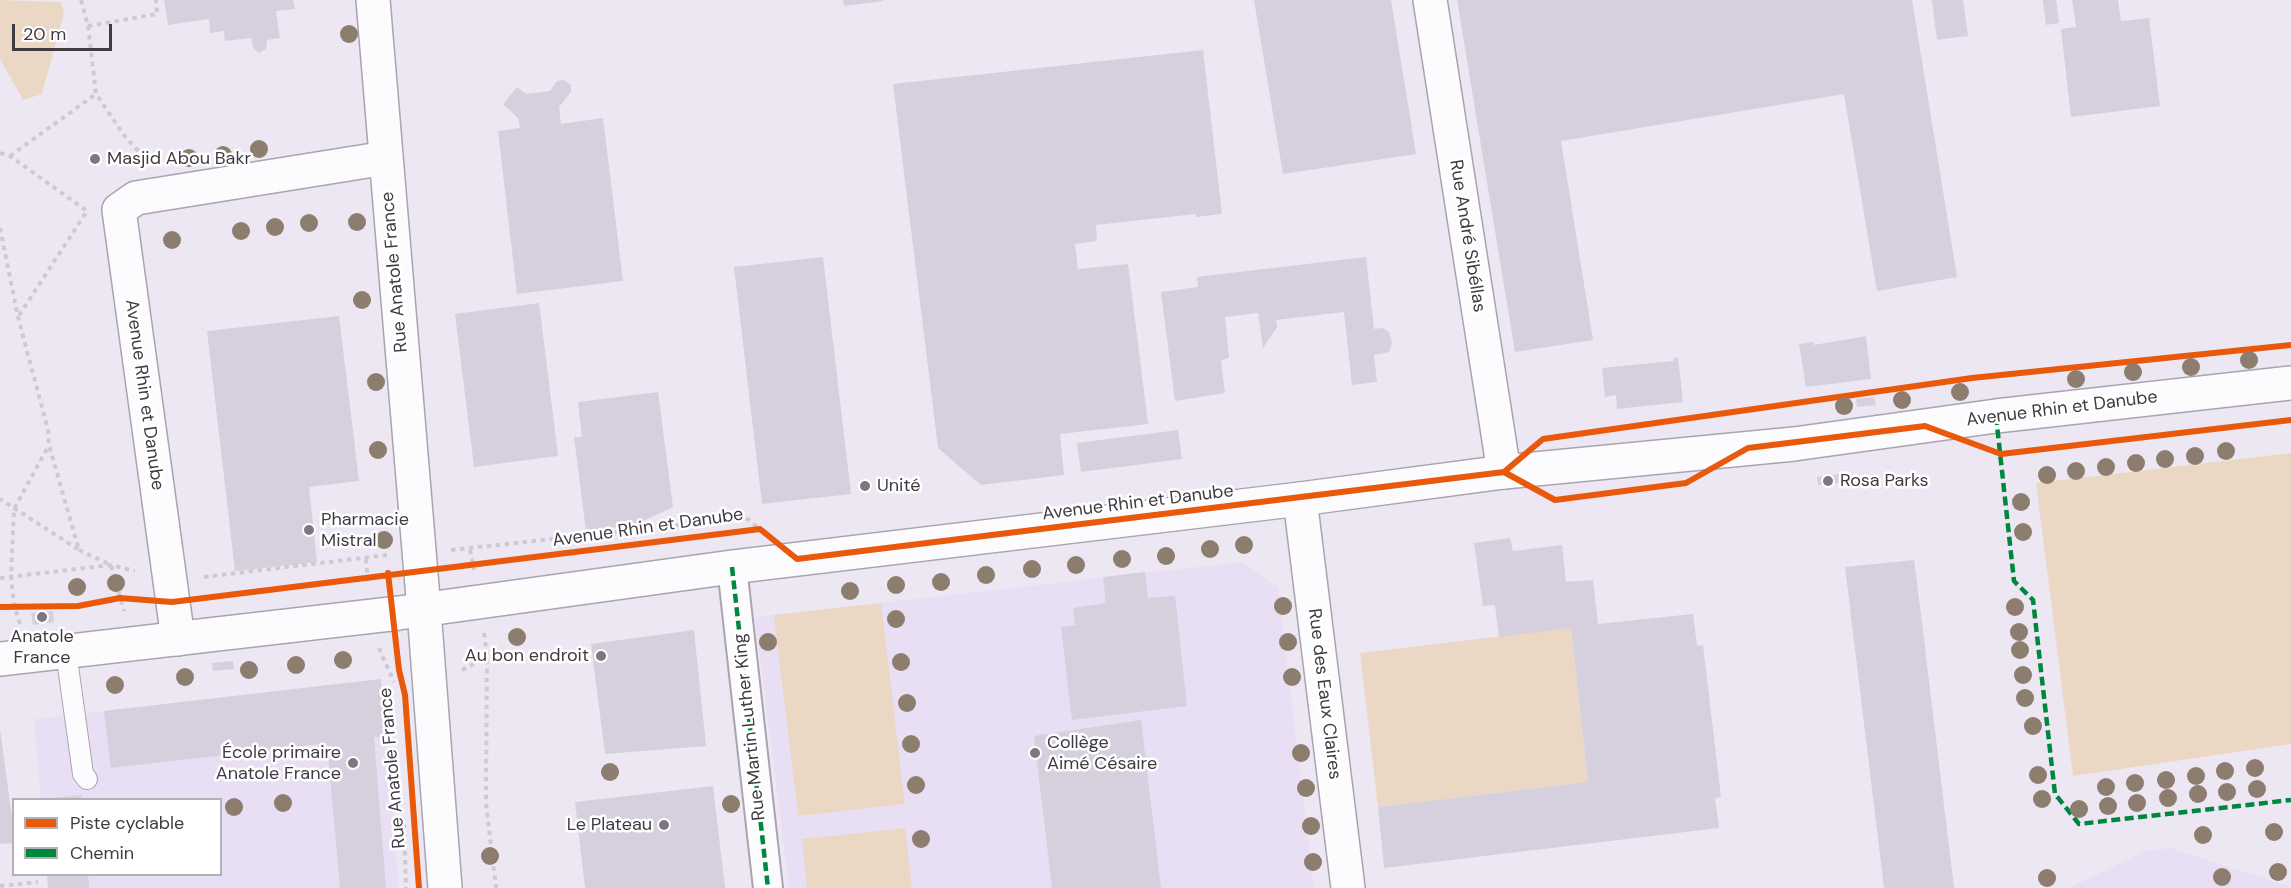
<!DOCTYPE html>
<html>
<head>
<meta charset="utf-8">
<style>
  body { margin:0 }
  #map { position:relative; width:2291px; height:888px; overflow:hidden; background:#ede7f3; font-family:"DM Sans",sans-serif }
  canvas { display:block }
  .legend { position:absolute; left:12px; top:798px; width:210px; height:78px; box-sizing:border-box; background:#fff; border:2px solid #b2b1b4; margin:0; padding:8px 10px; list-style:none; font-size:18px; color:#3f3b43 }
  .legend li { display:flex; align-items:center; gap:12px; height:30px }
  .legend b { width:30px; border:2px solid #b2b1b4 }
  .scale { position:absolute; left:12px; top:24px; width:100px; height:27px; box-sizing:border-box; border:3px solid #3f3b43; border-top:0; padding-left:8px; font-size:18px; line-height:21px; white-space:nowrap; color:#3f3b43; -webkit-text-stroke:4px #fff; paint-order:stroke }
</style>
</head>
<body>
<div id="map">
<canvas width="2291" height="888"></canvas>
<ul class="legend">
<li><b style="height:8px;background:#e8590c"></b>Piste cyclable</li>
<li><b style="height:8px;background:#00873e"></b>Chemin</li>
</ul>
<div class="scale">20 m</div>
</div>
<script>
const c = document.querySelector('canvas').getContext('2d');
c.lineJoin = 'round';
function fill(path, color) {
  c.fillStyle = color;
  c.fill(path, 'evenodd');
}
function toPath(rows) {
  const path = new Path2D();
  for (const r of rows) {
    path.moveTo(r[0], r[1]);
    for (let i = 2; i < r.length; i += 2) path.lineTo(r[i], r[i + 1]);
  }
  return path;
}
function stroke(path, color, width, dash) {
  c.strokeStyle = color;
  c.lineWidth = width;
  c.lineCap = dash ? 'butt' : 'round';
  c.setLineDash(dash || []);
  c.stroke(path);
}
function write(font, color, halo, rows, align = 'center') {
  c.font = font + ' "DM Sans",sans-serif';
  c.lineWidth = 5;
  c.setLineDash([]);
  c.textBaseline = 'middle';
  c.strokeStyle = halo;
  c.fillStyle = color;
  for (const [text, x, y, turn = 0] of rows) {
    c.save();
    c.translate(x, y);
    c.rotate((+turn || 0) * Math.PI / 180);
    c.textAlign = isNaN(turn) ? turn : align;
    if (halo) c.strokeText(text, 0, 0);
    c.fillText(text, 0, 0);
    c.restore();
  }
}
const built = toPath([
  [1242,562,1278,587,1314,888,789,888,755,617],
  [381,679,399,888,48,888,47,875,220,874,220,800,41,799,34,719],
  [2171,848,2291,887,2291,888,2069,888,2145,851]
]);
const green = toPath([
  [0,0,61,2,64,13,42,94,23,100,0,59],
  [2291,453,2291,744,2073,776,2036,483],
  [881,603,905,804,798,816,774,615],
  [1571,628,1588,782,1378,807,1360,653],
  [905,828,912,888,807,888,802,839]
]);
const building = toPath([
  [164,0,293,0,295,9,276,11,280,38,267,40,266,49,259,53,253,48,251,38,225,41,224,31,210,33,209,19,168,25],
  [843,0,883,0,883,1,844,6],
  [1254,0,1391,0,1416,154,1283,174],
  [1457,0,1912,0,1957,277,1877,291,1844,94,1561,141,1593,340,1515,352],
  [1932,0,1963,0,1968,36,1937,40],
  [2043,0,2056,0,2059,23,2046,25],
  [2072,0,2118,0,2121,21,2149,18,2160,106,2071,117,2061,29,2076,27],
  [1203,50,1222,214,1196,217,1196,214,1096,225,1097,241,1075,244,1078,269,1128,264,1148,424,1060,434,1064,475,981,485,938,448,893,84],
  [564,80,571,85,571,92,559,107,561,124,603,118,623,281,517,294,498,131,520,128,518,118,503,104,517,87,526,94,550,91,557,81],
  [823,257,851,494,762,504,734,267],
  [1366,257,1374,329,1383,328,1389,332,1392,343,1389,352,1374,355,1377,382,1352,385,1344,312,1276,320,1277,327,1263,348,1258,313,1225,317,1229,358,1221,360,1225,393,1175,401,1161,292,1198,287,1197,277],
  [539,303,558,456,474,467,455,314],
  [339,316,359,481,309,487,317,562,235,571,207,331],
  [1866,336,1871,379,1806,387,1799,344,1814,342,1814,345],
  [1678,357,1683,402,1617,409,1616,395,1605,397,1602,368,1674,361,1673,358],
  [658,392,673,507,635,525,586,531,574,437,582,437,578,402],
  [1874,397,1876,405,1857,407,1856,399],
  [1178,430,1182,459,1081,472,1077,443],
  [1839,474,1839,483,1818,485,1817,477],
  [1510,538,1513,551,1562,545,1566,582,1593,580,1598,624,1693,614,1697,646,1703,645,1721,797,1715,798,1719,828,1384,868,1378,807,1588,782,1571,628,1499,637,1495,605,1483,606,1474,543],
  [1914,560,1923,631,1954,888,1884,888,1845,567],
  [1145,572,1148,598,1175,596,1187,706,1072,720,1061,627,1075,625,1073,608,1106,603,1103,577],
  [53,611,54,622,33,625,31,613],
  [694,630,706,746,605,754,591,644],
  [233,661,234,669,213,671,212,663],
  [381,679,386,737,374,737,386,888,340,888,327,743,111,768,104,711],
  [1141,720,1161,888,1052,888,1034,736],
  [0,729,14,833,14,843,0,844],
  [713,786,725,888,585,888,575,802],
  [82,795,82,800,54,800,54,798],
  [47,874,88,874,89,888,48,888]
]);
const path = toPath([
  [81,0,88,26,96,94,126,138,150,163],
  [88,26,157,14,156,0],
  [0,153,10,156,87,211,18,317],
  [10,156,96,94],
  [0,228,18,317,48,430,49,445,79,550,0,499],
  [1850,394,1851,403],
  [79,550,111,565,124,611],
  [451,550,746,518,760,529],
  [470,550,474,570],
  [366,559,368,585],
  [204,577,387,555],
  [0,578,111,565,135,571],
  [20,624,14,605,11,577,14,509,49,445],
  [484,633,487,656,486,803,496,888],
  [379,648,394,682],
  [462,670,487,657],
  [404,824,406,888],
  [0,886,38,882]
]);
const service = toPath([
  [66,652,83,774,87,779]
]);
const pedestrian = toPath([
  [732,567,768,888]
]);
const minor = toPath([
  [373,0,424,610],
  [1430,0,1504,472],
  [1300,499,1348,888],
  [178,639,119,210,136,198,386,158]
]);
const tertiary = toPath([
  [424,610,445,888],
  [0,659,399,613,732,567,1300,499,1504,472,1794,444,1996,416,2291,383]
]);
const quiet = toPath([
  [1996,416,2014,581,2033,600,2055,794,2079,824,2291,800],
  [732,567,768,888]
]);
const cycleway = toPath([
  [1504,472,1555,500,1686,483,1748,448,1925,426,2001,454,2291,420],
  [1504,472,1543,439,1972,378,2291,345],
  [388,573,399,670,405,695,419,888],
  [0,607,78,606,120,598,172,602,760,529,797,559,1504,472]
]);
const trees = [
  [349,34],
  [259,149],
  [223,155],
  [189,158],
  [357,222],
  [309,223],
  [275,227],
  [241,231],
  [172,240],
  [362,300],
  [2249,360],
  [2191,367],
  [2133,372],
  [2076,379],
  [376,382],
  [1960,392],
  [1902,400],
  [1844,406],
  [378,450],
  [2226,451],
  [2195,456],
  [2165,459],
  [2136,463],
  [2106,467],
  [2076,471],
  [2047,475],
  [2021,502],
  [2023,532],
  [384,540],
  [1244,545],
  [1210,549],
  [1166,556],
  [1122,559],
  [1076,565],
  [1032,569],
  [986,575],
  [941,582],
  [116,583],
  [896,585],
  [77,587],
  [850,591],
  [1283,606],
  [2015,607],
  [896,619],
  [2019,632],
  [517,637],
  [768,642],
  [1288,642],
  [2020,650],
  [343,660],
  [901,662],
  [296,665],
  [249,670],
  [2023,675],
  [185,677],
  [1292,677],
  [115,685],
  [2025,698],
  [907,703],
  [2033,726],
  [911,744],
  [1301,753],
  [2255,768],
  [2225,771],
  [610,772],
  [2038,775],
  [2196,776],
  [2166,780],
  [2135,783],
  [916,785],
  [2106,787],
  [1306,788],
  [2257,789],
  [2227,792],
  [2198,794],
  [2168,798],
  [2042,799],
  [283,803],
  [2137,803],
  [731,804],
  [2108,806],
  [234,807],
  [2079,809],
  [1311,826],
  [2274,832],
  [2203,835],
  [921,839],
  [490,856],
  [1313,862],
  [2278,872],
  [2222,877],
  [2047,878]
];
const markers = [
  [95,159,6,"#7c7781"],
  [1828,481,6,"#7c7781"],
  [865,486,6,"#7c7781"],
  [309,530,6,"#7c7781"],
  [42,617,6,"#7c7781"],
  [601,656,6,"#7c7781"],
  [1035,753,6,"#7c7781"],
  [353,763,6,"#7c7781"],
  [664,825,6,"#7c7781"]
];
const poiNames = [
  ["Masjid Abou Bakr",107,159],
  ["Rosa Parks",1840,481],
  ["Unité",877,486],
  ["Pharmacie",321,520],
  ["Mistral",321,541],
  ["Anatole",42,637,"center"],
  ["France",42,658,"center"],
  ["Au bon endroit",589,656,"right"],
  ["Collège",1047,743],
  ["Aimé Césaire",1047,764],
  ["École primaire",341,753,"right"],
  ["Anatole France",341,774,"right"],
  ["Le Plateau",652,825,"right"]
];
const streetNames = [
  ["Rue André Sibéllas",1467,236,81],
  ["Rue Anatole France",395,272,-95],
  ["Avenue Rhin et Danube",144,395,82],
  ["Avenue Rhin et Danube",2062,409,-7],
  ["Avenue Rhin et Danube",1138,503,-7],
  ["Avenue Rhin et Danube",648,528,-8],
  ["Rue des Eaux Claires",1324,694,83],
  ["Rue Martin Luther King",750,727,-96],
  ["Rue Anatole France",393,768,-95]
];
fill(built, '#e9dff4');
fill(green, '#ebd8c4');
fill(building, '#d6cfdd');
stroke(service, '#a9a4ae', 22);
stroke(pedestrian, '#a9a4ae', 32);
stroke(minor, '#a9a4ae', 36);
stroke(tertiary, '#a9a4ae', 36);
stroke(path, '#cecbd0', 4, [4.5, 4.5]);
stroke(service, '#fcfbfd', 20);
stroke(pedestrian, '#fcfbfd', 28);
stroke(minor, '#fcfbfd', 33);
stroke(tertiary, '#fcfbfd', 33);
stroke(quiet, '#00873e', 4.5, [9, 4.5]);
stroke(cycleway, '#e8590c', 6);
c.fillStyle = '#8c7d6e';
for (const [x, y] of trees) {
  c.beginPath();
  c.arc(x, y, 9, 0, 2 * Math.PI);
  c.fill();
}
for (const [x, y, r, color] of markers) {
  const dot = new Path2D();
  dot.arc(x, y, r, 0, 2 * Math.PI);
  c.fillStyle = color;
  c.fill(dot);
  stroke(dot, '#fff', 2);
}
write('18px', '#3f3b43', '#fff', poiNames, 'left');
write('18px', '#3f3b43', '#fff', streetNames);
</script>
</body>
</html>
